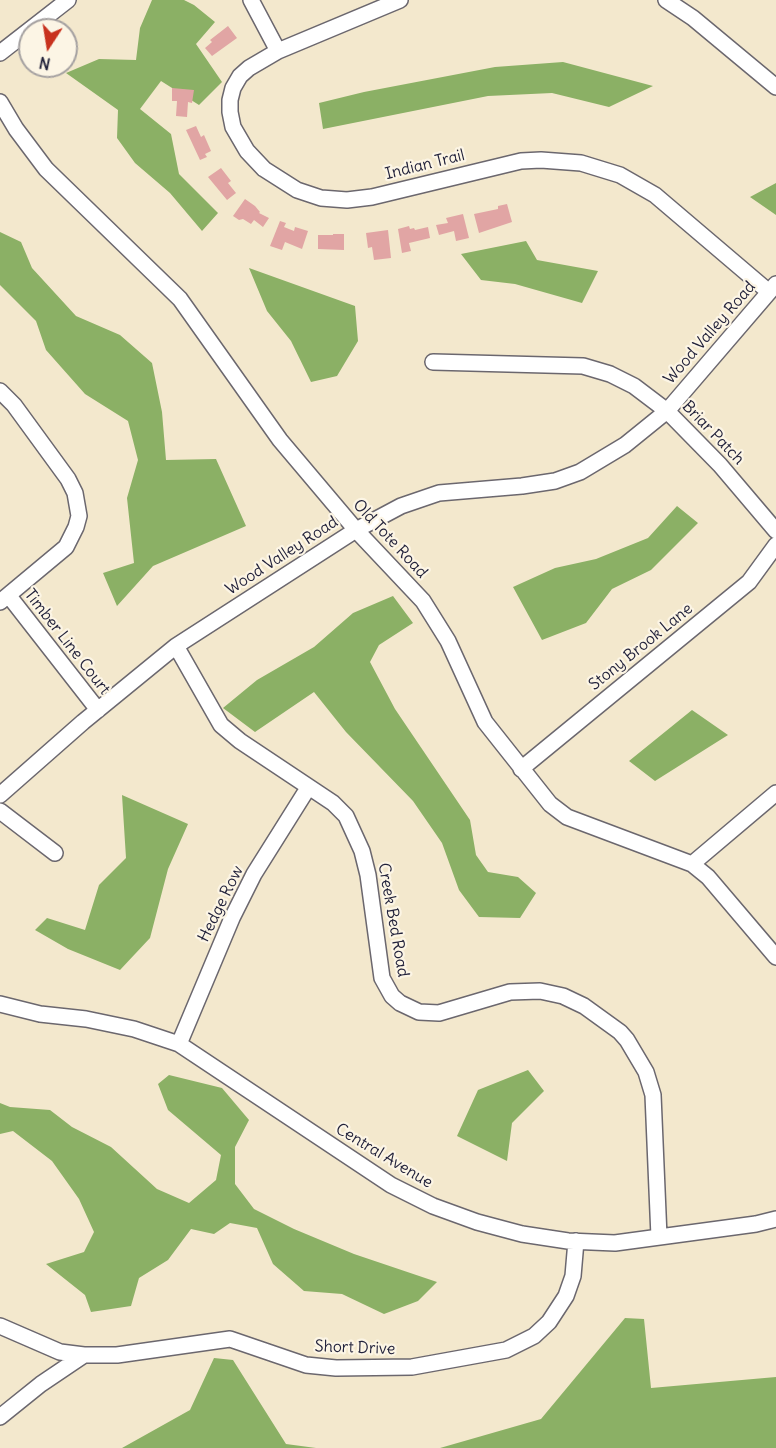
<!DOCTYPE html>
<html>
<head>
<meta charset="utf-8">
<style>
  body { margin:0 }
  #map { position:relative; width:776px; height:1448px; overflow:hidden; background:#f3e8cd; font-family:Delius,sans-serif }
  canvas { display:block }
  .north { position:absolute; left:18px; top:18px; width:60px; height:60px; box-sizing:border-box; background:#fcf5e5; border:2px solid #a5a1a1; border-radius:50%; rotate:192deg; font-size:16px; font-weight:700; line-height:24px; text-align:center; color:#22223b }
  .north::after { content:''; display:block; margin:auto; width:21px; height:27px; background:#c8321e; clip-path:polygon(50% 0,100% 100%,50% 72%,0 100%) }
</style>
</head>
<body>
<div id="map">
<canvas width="776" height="1448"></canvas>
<div class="north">N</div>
</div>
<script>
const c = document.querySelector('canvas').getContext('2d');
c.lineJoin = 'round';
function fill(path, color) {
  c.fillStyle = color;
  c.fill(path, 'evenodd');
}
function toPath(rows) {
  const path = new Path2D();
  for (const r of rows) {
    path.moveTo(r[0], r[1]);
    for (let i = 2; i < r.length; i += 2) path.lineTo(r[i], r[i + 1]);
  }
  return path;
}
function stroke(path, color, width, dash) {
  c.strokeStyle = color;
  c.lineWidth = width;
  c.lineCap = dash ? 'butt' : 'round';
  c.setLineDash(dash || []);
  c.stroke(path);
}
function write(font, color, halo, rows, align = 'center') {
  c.font = font + ' Delius,sans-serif';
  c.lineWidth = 4.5;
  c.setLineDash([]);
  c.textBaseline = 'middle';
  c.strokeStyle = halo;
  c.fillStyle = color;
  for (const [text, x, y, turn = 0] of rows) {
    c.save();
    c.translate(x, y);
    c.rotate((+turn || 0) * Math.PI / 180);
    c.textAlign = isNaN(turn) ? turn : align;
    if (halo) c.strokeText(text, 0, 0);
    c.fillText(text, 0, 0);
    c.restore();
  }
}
const forest = toPath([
  [152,0,184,0,194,5,215,22,196,44,222,82,199,105,161,81,140,109,171,134,179,174,218,213,202,231,170,193,135,163,117,138,118,110,66,73,99,59,136,60,140,28],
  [563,62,653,86,609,107,552,93,488,96,323,129,319,103,364,92,495,67],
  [776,183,776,215,750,197],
  [0,232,21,242,32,268,76,316,120,335,152,363,162,412,166,460,216,459,246,526,153,566,117,606,103,573,134,563,127,498,138,460,128,421,85,394,46,350,36,321,0,285],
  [526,241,537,260,598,271,582,303,515,284,481,280,461,254],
  [249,268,355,306,358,341,337,376,311,382,291,341,267,311],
  [677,506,698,523,651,570,612,589,586,623,542,640,513,587,555,568,596,559,648,538],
  [393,596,413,623,379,645,370,662,395,709,470,820,476,855,488,872,518,877,536,893,520,918,479,917,459,890,442,843,413,801,346,732,314,692,255,732,223,708,257,680,314,647,353,613],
  [692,710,728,735,655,781,629,761],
  [122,795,188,824,168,869,150,938,120,970,68,949,35,930,47,918,85,930,99,885,126,858],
  [528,1070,544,1091,512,1123,507,1161,457,1136,478,1090],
  [169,1075,222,1088,249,1120,235,1147,235,1184,254,1209,294,1229,354,1254,437,1282,418,1301,384,1314,342,1294,304,1291,273,1264,257,1228,230,1223,214,1234,191,1229,168,1260,139,1278,131,1306,91,1312,85,1295,46,1264,84,1252,94,1232,79,1199,52,1161,13,1131,0,1134,0,1103,10,1107,50,1110,72,1127,111,1147,157,1189,189,1203,216,1180,221,1155,168,1110,158,1084],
  [625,1318,644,1319,651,1388,776,1377,776,1448,440,1448,541,1419],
  [214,1358,233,1360,286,1444,316,1448,122,1448,190,1410]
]);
const building = toPath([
  [228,26,237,38,212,56,205,48,212,42,210,40],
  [172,88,194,90,192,103,188,102,187,117,176,116,177,101,172,101],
  [196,126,201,137,204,135,211,151,205,154,207,157,200,160,186,130],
  [221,168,231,181,228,183,236,193,227,200,208,177],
  [245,199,255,206,260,212,259,213,269,218,263,227,254,220,251,224,243,219,239,220,233,216],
  [507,204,512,222,479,233,474,214,498,209,498,206],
  [463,214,469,238,456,241,454,231,439,235,436,225,448,223,446,218],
  [280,221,286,223,284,227,294,231,295,227,308,231,302,249,285,242,282,250,270,246],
  [409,226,410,229,414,228,415,230,428,227,430,238,409,243,411,251,402,253,398,229],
  [388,230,391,258,374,260,372,247,368,248,366,233],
  [333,234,344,234,344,250,318,249,318,235,333,235]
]);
const minor = toPath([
  [251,0,278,51],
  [400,0,278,51,249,68,240,76,233,88,230,100,230,112,233,127,247,151,264,169,297,190,321,198,347,200,372,197,521,161,541,160,581,163,620,175,655,195,769,292],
  [666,0,693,18,776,87],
  [0,53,68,0],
  [0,102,16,129,46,169,180,299,280,440,356,530,423,601,448,641,485,722,550,804,567,817,692,864,708,877,776,957],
  [433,362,583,366,610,374,634,386,667,411,720,465,776,531],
  [0,391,14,405,68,479,75,493,79,516,76,527,66,547,0,602],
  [9,596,98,710],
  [176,646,221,725,240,741,333,803,346,816,362,851,368,875,382,978,392,996,400,1003,419,1012,439,1013,510,992,540,991,563,996,584,1006,620,1032,627,1040,646,1072,653,1095,659,1237],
  [521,769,749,582,776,545],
  [0,795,83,722,176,646,356,530,401,506,439,493,522,486,555,481,580,472,625,445,667,411,776,284],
  [0,811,55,853],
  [692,864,776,793],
  [0,1004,40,1014,86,1019,134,1029,179,1044,391,1185,433,1206,477,1222,522,1234,568,1241,615,1243,756,1224,776,1219],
  [179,1044,232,918,254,874,308,788],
  [0,1326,60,1352,84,1355,117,1355,230,1339,306,1365,336,1368,412,1367,506,1350,534,1336,549,1322,566,1296,573,1276,576,1241],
  [0,1417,41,1384,84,1355]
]);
const streetNames = [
  ["Indian Trail",425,165,-14],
  ["Wood Valley Road",710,333,-49],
  ["Briar Patch",713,433,46],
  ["Old Tote Road",390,539,47],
  ["Wood Valley Road",282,556,-33],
  ["Timber Line Court",67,642,52],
  ["Stony Brook Lane",641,647,-39],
  ["Hedge Row",221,904,-64],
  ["Creek Bed Road",393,920,80],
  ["Central Avenue",384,1156,31],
  ["Short Drive",355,1348,2]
];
fill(forest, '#8bb065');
fill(building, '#e1a5a4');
stroke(minor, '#6b676e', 18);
stroke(minor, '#fff', 15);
write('16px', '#22223b', '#fcf5e5', streetNames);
</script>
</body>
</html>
